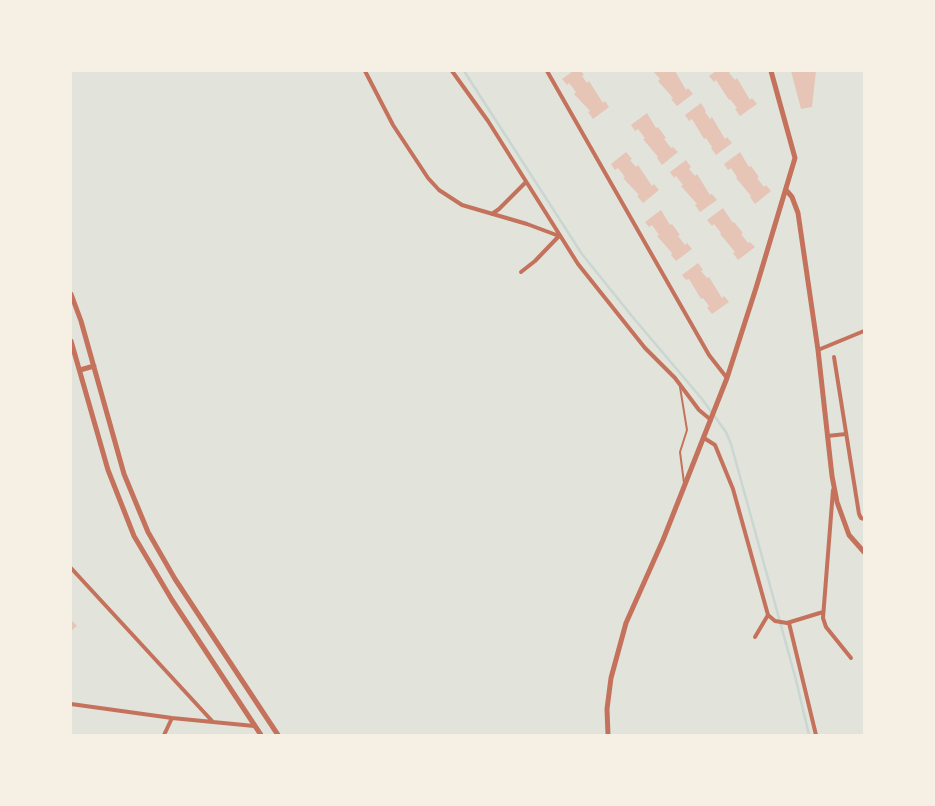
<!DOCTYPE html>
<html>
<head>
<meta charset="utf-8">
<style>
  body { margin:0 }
  #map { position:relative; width:935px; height:806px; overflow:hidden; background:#f6efe4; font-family:"Golos Text",sans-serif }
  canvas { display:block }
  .frame { position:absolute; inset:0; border:72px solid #f6efe4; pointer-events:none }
</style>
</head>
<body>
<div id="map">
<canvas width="935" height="806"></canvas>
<div class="frame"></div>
</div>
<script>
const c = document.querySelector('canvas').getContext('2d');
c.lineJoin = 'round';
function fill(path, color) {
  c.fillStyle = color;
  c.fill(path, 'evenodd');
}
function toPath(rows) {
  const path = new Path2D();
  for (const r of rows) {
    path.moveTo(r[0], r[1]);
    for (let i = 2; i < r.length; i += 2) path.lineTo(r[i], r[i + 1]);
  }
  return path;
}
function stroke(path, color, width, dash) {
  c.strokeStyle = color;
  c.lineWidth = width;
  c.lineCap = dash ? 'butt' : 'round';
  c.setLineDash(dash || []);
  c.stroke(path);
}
const green = toPath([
  [71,71,864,71,864,735,71,735]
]);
const stream = toPath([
  [464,71,582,254,631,315,702,399,726,432,731,444,796,680,809,735]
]);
const building = toPath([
  [573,71,581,71,584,75,582,76,587,83,589,81,603,103,605,101,609,107,593,119,588,112,590,111,574,94,576,92,569,83,567,85,562,79],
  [653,71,675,71,686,90,688,88,693,94,677,106,671,99,673,98,658,81,660,79],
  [716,71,731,71,729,73,735,80,737,78,750,100,752,98,757,104,740,116,735,109,737,108,730,99,729,100,716,80,714,82,709,76],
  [791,71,816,71,812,107,801,109],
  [701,103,706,111,705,112,710,119,712,117,725,139,727,137,732,143,716,155,711,148,712,147,706,138,704,139,692,119,689,121,685,115],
  [647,113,656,128,658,127,666,138,664,139,671,148,673,147,678,152,662,165,657,158,658,157,643,139,645,138,638,129,635,131,631,125],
  [626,152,632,159,630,160,636,167,638,165,652,186,654,184,659,190,643,203,637,196,639,195,623,178,625,177,618,168,615,170,611,164],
  [740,152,749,167,751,166,759,177,757,178,764,187,766,185,771,191,755,204,750,197,751,196,736,178,737,177,731,168,728,170,724,164],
  [686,160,691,167,689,169,695,176,697,174,710,195,712,194,717,200,700,212,695,205,697,204,681,186,683,185,676,176,674,178,670,172],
  [723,208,733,223,734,222,743,233,741,234,748,243,750,242,755,247,738,260,733,253,735,252,720,234,721,233,714,224,712,226,707,220],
  [661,210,670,225,672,224,680,235,678,236,685,245,687,243,692,249,676,261,671,255,672,253,657,236,659,235,652,225,649,227,645,222],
  [698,263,703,270,701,271,707,278,709,277,722,298,724,296,729,302,712,314,707,308,709,306,703,298,701,299,689,279,686,280,682,275],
  [71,620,77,626,71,631]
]);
const service = toPath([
  [680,387,687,430,680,452,684,483]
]);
const minor = toPath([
  [365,71,393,125,428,178,439,190,462,205,527,224,559,236,535,261,521,272],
  [452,71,488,121,578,264,645,348,675,378,699,410,711,420],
  [547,71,709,355,727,378],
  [492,214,499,209,526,182],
  [818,350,864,331],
  [834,357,859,514,861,518,864,519],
  [827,436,846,434],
  [704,438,715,445,733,489,768,615,775,621,787,623,823,612],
  [833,490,823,618,826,627,851,658],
  [71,568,213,722],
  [789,623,816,735],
  [755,637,768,615],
  [71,704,172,718,254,726],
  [164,735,172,718]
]);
const tertiary = toPath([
  [786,190,792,197,798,213,818,350,832,476,837,502,849,535,864,552],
  [71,294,81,321,124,474,148,532,175,579,278,735],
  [71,341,108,470,134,536,172,600,261,735],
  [80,370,94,366],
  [608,735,607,709,611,678,626,623,663,540,727,378,756,288,795,158,771,71]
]);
fill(green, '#e2e4dc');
stroke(stream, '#c9d6d2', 2.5);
fill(building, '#e6c5b7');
stroke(service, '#c5725c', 2);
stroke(minor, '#c5725c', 4);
stroke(tertiary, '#c5725c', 5);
</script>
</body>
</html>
